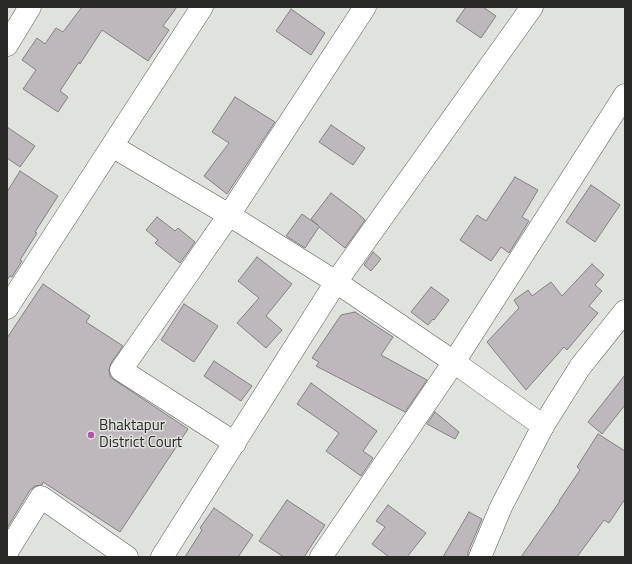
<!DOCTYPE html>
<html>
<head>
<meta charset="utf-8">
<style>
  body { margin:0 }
  #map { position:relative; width:632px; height:564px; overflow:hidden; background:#e0e2dd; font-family:"Titillium Web",sans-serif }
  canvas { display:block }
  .frame { position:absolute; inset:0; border:8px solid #282927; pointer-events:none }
</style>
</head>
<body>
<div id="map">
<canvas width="632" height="564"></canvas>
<div class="frame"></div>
</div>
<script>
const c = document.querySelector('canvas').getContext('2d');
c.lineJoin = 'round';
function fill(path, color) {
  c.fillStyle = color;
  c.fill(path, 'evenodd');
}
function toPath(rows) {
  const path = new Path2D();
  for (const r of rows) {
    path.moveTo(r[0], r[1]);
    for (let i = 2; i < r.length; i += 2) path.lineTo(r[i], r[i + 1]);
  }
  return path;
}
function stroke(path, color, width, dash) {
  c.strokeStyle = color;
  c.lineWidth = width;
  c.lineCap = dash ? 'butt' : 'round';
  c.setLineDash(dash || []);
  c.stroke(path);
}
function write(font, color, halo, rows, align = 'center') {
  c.font = font + ' "Titillium Web",sans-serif';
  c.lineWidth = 3;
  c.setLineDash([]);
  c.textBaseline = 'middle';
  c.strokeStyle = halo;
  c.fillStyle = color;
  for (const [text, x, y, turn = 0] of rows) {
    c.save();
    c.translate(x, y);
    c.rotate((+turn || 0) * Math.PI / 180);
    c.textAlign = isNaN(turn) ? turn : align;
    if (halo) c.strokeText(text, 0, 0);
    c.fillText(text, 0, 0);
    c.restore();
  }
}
const building = toPath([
  [82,7,177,7,163,26,169,30,148,61,102,30,80,64,79,62,60,91,68,97,58,112,23,89,36,70,22,60,37,38,45,44,56,28,63,32,82,7],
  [466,7,483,7,496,16,481,38,456,21,466,7],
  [291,9,325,33,311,55,276,31,291,9],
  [235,97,275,122,227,194,204,176,229,143,212,132,235,97],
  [331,125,365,148,353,165,319,142,331,125],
  [7,127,35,146,20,167,7,158,7,127],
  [20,171,58,196,35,232,37,233,20,260,22,261,12,277,10,276,7,280,7,192,20,171],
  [515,177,538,190,522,217,529,221,509,253,501,247,491,261,460,240,477,215,486,221,515,177],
  [591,185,620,205,595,242,566,222,591,185],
  [331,193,356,212,365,220,345,248,319,227,305,248,286,236,302,214,319,226,311,219,331,193],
  [157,217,175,231,178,228,195,242,180,263,155,243,158,240,146,230,157,217],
  [373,252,381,259,371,271,364,265,373,252],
  [257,257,292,284,266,316,282,330,266,348,237,323,259,298,238,281,257,257],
  [592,264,604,275,595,285,602,291,589,306,598,313,567,350,564,347,526,390,487,342,519,308,514,300,528,290,532,296,551,282,562,296,592,264],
  [43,284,90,316,86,322,123,346,111,363,109,370,110,377,188,429,120,532,43,482,42,485,35,486,30,490,7,528,7,338,43,284],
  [431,287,449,300,434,320,433,319,428,325,411,312,431,287],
  [184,304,218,326,194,362,161,340,184,304],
  [355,312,393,337,381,355,427,380,405,412,316,366,319,362,312,358,341,315,355,312],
  [214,361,252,386,241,401,204,376,214,361],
  [625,375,625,405,602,434,588,422,625,375],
  [311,383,377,431,363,451,373,458,361,476,326,451,339,433,297,404,311,383],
  [435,412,459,432,455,439,427,424,435,412],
  [598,434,625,451,625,499,609,523,604,520,577,557,521,557,560,501,559,501,580,470,577,467,598,434],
  [287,500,325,525,304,557,284,557,259,541,287,500],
  [388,505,426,533,407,557,389,557,372,544,385,527,376,521,388,505],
  [214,508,253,535,238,557,185,557,202,530,200,528,214,508],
  [469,512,482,519,468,552,468,557,443,557,469,512]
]);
const minor = toPath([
  [7,45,30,7],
  [112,146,229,215,336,282,454,362,543,426],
  [7,308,202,7],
  [235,443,121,370,229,215,365,7],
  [7,552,41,497,127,557],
  [162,557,336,282,532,7],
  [321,557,454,362,625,95]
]);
const major = toPath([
  [480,557,501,507,543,426,580,367,625,311]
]);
const markers = [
  [91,435,4,"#b750b4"]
];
const poiNames = [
  ["Bhaktapur",99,426],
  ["District Court",99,443]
];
fill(building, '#bcb8bc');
stroke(building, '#848083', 1);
stroke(minor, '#595a56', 23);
stroke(major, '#595a56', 23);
stroke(minor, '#fff', 22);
stroke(major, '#fff', 22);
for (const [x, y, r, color] of markers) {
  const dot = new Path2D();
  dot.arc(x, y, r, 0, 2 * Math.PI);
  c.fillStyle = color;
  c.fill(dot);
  stroke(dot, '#e0e2dd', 1.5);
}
write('15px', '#282927', '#e0e2dd', poiNames, 'left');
</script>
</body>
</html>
